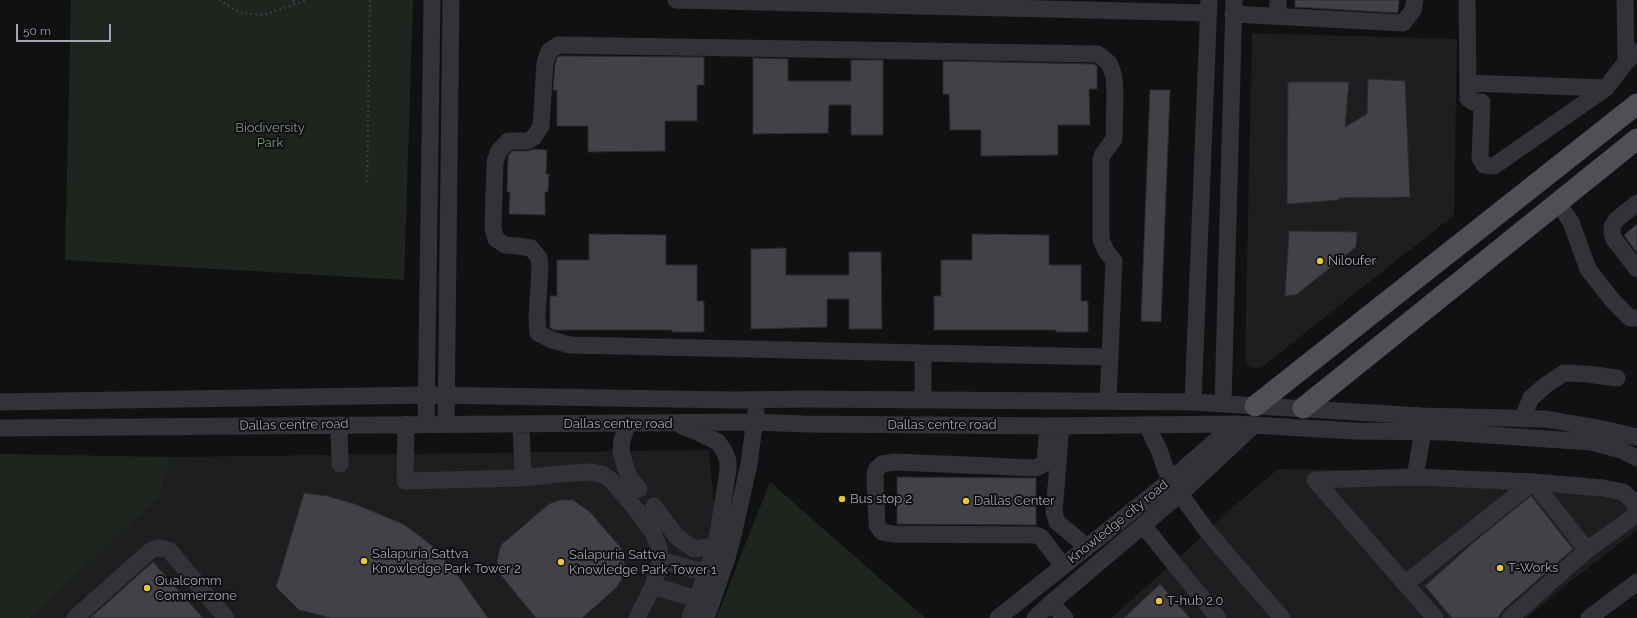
<!DOCTYPE html>
<html>
<head>
<meta charset="utf-8">
<style>
  body { margin:0 }
  #map { position:relative; width:1637px; height:618px; overflow:hidden; background:#111113; font-family:Raleway,sans-serif }
  canvas { display:block }
  .scale { position:absolute; left:16px; top:24px; width:95px; height:18px; box-sizing:border-box; border:2px solid #a3a6b3; border-top:0; padding-left:5px; font-size:12px; line-height:14px; white-space:nowrap; color:#a3a6b3; -webkit-text-stroke:3px #0c0c0e; paint-order:stroke }
</style>
</head>
<body>
<div id="map">
<canvas width="1637" height="618"></canvas>
<div class="scale">50 m</div>
</div>
<script>
const c = document.querySelector('canvas').getContext('2d');
c.lineJoin = 'round';
function fill(path, color) {
  c.fillStyle = color;
  c.fill(path, 'evenodd');
}
function toPath(rows) {
  const path = new Path2D();
  for (const r of rows) {
    path.moveTo(r[0], r[1]);
    for (let i = 2; i < r.length; i += 2) path.lineTo(r[i], r[i + 1]);
  }
  return path;
}
function stroke(path, color, width, dash) {
  c.strokeStyle = color;
  c.lineWidth = width;
  c.lineCap = dash ? 'butt' : 'round';
  c.setLineDash(dash || []);
  c.stroke(path);
}
function write(font, color, halo, rows, align = 'center') {
  c.font = font + ' Raleway,sans-serif';
  c.lineWidth = 3.5;
  c.setLineDash([]);
  c.textBaseline = 'middle';
  c.strokeStyle = halo;
  c.fillStyle = color;
  for (const [text, x, y, turn = 0] of rows) {
    c.save();
    c.translate(x, y);
    c.rotate((+turn || 0) * Math.PI / 180);
    c.textAlign = isNaN(turn) ? turn : align;
    if (halo) c.strokeText(text, 0, 0);
    c.fillText(text, 0, 0);
    c.restore();
  }
}
const built = toPath([
  [1252,33,1457,39,1454,215,1262,367,1257,368,1251,367,1245,362],
  [709,450,716,529,693,595,681,618,31,618,160,496,171,457],
  [1278,469,1417,471,1630,486,1637,495,1637,530,1567,584,1527,618,1111,618,1184,553,1228,511]
]);
const green = toPath([
  [71,0,413,0,404,280,65,260],
  [0,454,171,457,160,496,31,618,0,618],
  [770,482,925,618,716,618]
]);
const building = toPath([
  [1295,0,1399,0,1398,13,1295,7,1295,0],
  [560,56,704,57,704,85,697,85,697,121,665,121,665,151,588,152,588,126,557,126,557,90,553,90,555,65,557,57,560,56],
  [753,58,788,59,788,81,851,81,851,60,883,60,883,135,851,135,851,105,829,105,828,133,753,134,753,58],
  [943,61,1094,64,1097,66,1097,89,1089,89,1090,125,1058,125,1058,155,981,156,981,130,950,130,949,94,943,94,943,61],
  [1368,79,1405,81,1410,197,1339,198,1339,200,1287,204,1288,82,1349,82,1345,127,1367,114,1368,79],
  [1150,90,1170,90,1161,322,1141,321,1150,90],
  [534,149,547,150,546,174,549,174,548,192,545,192,545,215,509,214,510,192,507,192,508,156,512,151,528,151,534,149],
  [1637,224,1637,253,1624,235,1637,224],
  [1289,231,1357,232,1356,247,1296,295,1285,296,1289,231],
  [589,234,666,235,666,265,697,265,697,301,704,301,704,332,672,332,672,330,554,330,550,328,550,296,557,296,557,260,589,260,589,234],
  [972,234,1049,235,1049,265,1081,265,1081,301,1088,301,1088,332,1056,332,1056,330,934,330,934,296,941,296,941,260,972,260,972,234],
  [786,248,786,275,849,275,849,252,881,252,882,329,849,329,849,299,827,299,827,327,751,329,751,249,786,248],
  [897,477,1036,478,1036,525,897,524,897,477],
  [304,493,327,496,355,504,405,525,431,545,459,577,488,618,331,618,299,610,276,587,304,493],
  [1531,496,1573,549,1503,610,1498,618,1452,618,1425,586,1475,541,1531,496],
  [560,500,573,500,589,511,621,548,625,566,622,578,617,587,582,618,536,618,499,573,497,567,498,556,501,545,549,504,560,500],
  [153,562,203,618,90,618,153,562],
  [1160,584,1190,618,1124,618,1160,584]
]);
const path = toPath([
  [219,0,240,13,264,15,307,0],
  [293,0,295,4],
  [367,182,370,0]
]);
const minor = toPath([
  [676,0,1209,13],
  [1278,0,1278,16],
  [1467,0,1468,83,1606,88,1626,62,1637,52],
  [1625,0,1626,62],
  [1233,14,1403,23,1413,10,1415,0],
  [1468,83,1468,98,1473,102,1482,102,1480,158,1484,165,1494,166,1606,88],
  [1557,202,1571,222,1588,269,1613,301,1630,318,1637,318],
  [1637,203,1616,220,1612,227,1612,232,1614,239,1637,269],
  [923,353,1109,357],
  [923,400,923,353,570,345,552,340,538,333,537,317,540,268,539,258,531,248,518,246,505,245,496,239,493,228,495,162,499,151,508,141,528,141,534,137,541,126,545,63,549,51,558,45,1098,54,1109,63,1114,76,1115,94,1114,139,1103,154,1101,160,1101,240,1106,251,1114,261,1108,401],
  [0,402,426,395,734,400,806,399,1193,402,1422,416,1546,419,1603,429,1637,437],
  [1193,402,1209,0],
  [1223,403,1234,0],
  [1522,419,1531,398,1546,385,1564,373,1587,374,1617,378],
  [628,423,622,440,621,451,625,466,630,478,639,489],
  [406,424,405,481,523,478,558,474,589,472,602,474,611,480,635,508,653,533,659,548,660,563,653,586,637,618],
  [426,424,432,0],
  [521,424,523,478],
  [339,425,340,464],
  [446,425,451,0],
  [1147,425,1159,450,1170,481],
  [682,426,695,431,718,442,724,451,728,461,728,470,716,546,690,618],
  [1048,426,1045,463,1036,468,895,462,882,464,876,470,875,478,877,525,882,532,892,534,1035,535,1041,537,1063,566],
  [1061,426,1054,512,1057,522,1087,547],
  [0,428,755,422,805,424,1048,426,1235,424,1354,431,1445,432,1591,442,1621,450,1637,458],
  [1415,477,1423,431],
  [1180,494,1207,531,1282,618],
  [654,506,677,537,694,549,716,546],
  [1143,525,1218,618],
  [660,560,707,573],
  [1405,584,1533,482,1603,488,1623,492,1631,499,1637,508,1637,514,1587,550],
  [653,586,697,599],
  [1051,603,1065,618],
  [75,618,151,550,159,548,169,550,226,618],
  [706,618,727,558,734,531,749,464,756,411],
  [998,618,1170,481,1235,424],
  [1035,618,1051,603,1180,494,1253,426],
  [1435,618,1315,480,1415,477,1533,482,1587,550,1510,618],
  [1589,618,1637,582]
]);
const major = toPath([
  [1255,406,1637,104],
  [1303,408,1637,139]
]);
const markers = [
  [1320,261,4,"#e7c735"],
  [842,499,4,"#e7c735"],
  [966,501,4,"#e7c735"],
  [364,561,4,"#e7c735"],
  [561,562,4,"#e7c735"],
  [1500,568,4,"#e7c735"],
  [147,588,4,"#e7c735"],
  [1159,601,4,"#e7c735"]
];
const parkNames = [
  ["Biodiversity",270,128],
  ["Park",270,143]
];
const poiNames = [
  ["Niloufer",1328,261],
  ["Bus stop 2",850,499],
  ["Dallas Center",974,501],
  ["Salapuria Sattva",372,554],
  ["Knowledge Park Tower 2",372,569],
  ["Salapuria Sattva",569,555],
  ["Knowledge Park Tower 1",569,570],
  ["T-Works",1508,568],
  ["Qualcomm",155,581],
  ["Commerzone",155,596],
  ["T-hub 2.0",1167,601]
];
const streetNames = [
  ["Dallas centre road",618,424],
  ["Dallas centre road",294,425,-1],
  ["Dallas centre road",942,425],
  ["Knowledge city road",1118,522,-39]
];
fill(built, '#1e1d20');
fill(green, '#1e251f');
fill(building, '#414146');
stroke(building, '#2c2b2f', 1);
stroke(path, '#39393e', 2.5, [2, 3]);
stroke(minor, '#323237', 17);
stroke(major, '#4f4f56', 21);
for (const [x, y, r, color] of markers) {
  const dot = new Path2D();
  dot.arc(x, y, r, 0, 2 * Math.PI);
  c.fillStyle = color;
  c.fill(dot);
  stroke(dot, '#0c0c0e', 1.5);
}
write('13px', '#7b9d82', '#0c0c0e', parkNames);
write('13px', '#a3a6b3', '#0c0c0e', poiNames, 'left');
write('13px', '#a3a6b3', '#0c0c0e', streetNames);
</script>
</body>
</html>
